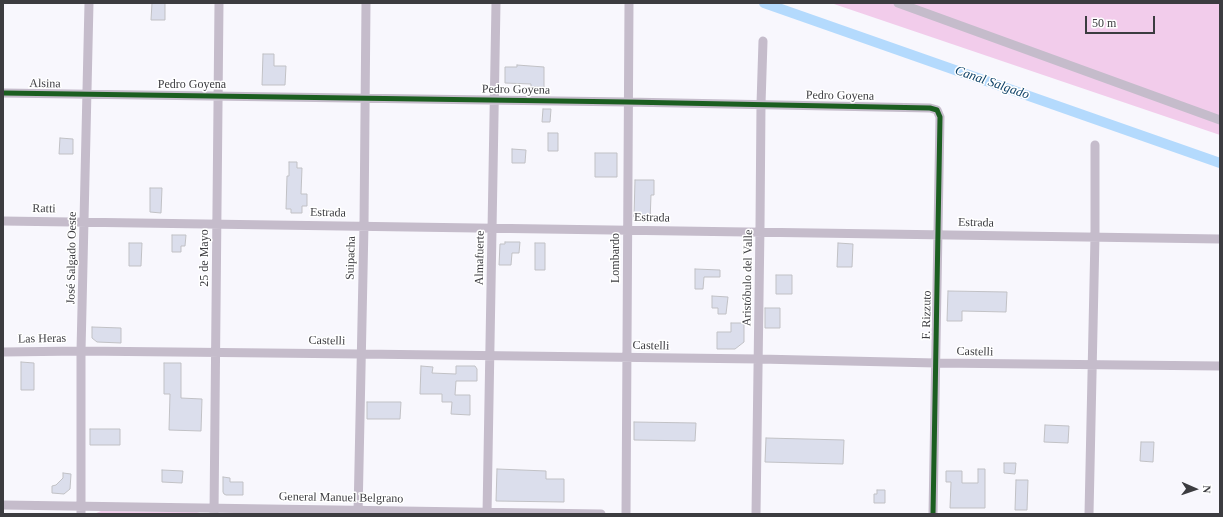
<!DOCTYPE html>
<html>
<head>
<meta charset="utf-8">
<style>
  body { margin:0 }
  #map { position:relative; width:1223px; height:517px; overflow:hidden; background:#f8f7fd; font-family:Georgia,serif }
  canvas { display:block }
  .frame { position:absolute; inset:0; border:4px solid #3c3c40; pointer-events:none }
  .north { position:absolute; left:1175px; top:469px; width:40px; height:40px; -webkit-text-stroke:3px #fff; paint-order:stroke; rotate:92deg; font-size:11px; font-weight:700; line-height:16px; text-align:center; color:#3c3c40 }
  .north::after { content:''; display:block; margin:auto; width:14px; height:18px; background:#3c3c40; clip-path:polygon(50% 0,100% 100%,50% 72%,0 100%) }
  .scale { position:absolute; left:1085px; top:16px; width:70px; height:18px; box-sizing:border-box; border:2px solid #3c3c40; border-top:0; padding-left:5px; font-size:12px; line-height:14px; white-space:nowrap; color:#3c3c40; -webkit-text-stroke:3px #fff; paint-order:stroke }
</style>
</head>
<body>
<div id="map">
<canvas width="1223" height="517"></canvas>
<div class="frame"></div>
<div class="north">N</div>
<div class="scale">50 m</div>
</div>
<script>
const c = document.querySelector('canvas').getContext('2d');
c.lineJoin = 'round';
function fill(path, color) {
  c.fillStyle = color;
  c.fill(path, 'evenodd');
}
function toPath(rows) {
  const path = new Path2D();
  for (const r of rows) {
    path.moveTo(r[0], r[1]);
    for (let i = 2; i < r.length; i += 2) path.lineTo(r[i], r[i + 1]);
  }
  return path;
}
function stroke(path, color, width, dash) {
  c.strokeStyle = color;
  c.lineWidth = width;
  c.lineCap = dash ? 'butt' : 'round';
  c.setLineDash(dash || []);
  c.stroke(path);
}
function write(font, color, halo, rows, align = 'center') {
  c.font = font + ' Georgia,serif';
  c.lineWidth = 3;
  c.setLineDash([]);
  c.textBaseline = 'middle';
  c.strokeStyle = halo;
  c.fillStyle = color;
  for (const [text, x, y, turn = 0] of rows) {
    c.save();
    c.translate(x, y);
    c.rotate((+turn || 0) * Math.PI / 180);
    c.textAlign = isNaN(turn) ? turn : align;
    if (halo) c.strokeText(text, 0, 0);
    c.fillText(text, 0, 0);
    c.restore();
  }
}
const green = toPath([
  [831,3,1220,3,1220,135],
  [101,511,197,512,203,514,94,514]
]);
const canal = toPath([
  [764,3,1220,163]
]);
const building = toPath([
  [152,3,165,3,165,20,151,20,152,3],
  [263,54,274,54,274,66,286,66,285,85,262,85,263,54],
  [517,65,544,67,544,87,531,87,531,84,505,83,505,67,517,67,517,65],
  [543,109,551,109,550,122,542,122,543,109],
  [548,133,558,133,558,151,548,151,548,133],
  [60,138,73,139,73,154,59,154,60,138],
  [512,149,526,150,525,163,512,163,512,149],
  [595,153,617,153,617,177,595,177,595,153],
  [289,162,297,162,297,168,302,168,301,194,307,194,307,206,302,206,302,213,291,213,291,209,286,209,287,176,289,176,289,162],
  [635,180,654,180,654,195,651,195,650,222,638,221,634,217,635,180],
  [150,188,162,188,161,213,150,212,150,188],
  [172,235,186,235,185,246,181,246,181,252,172,252,172,235],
  [505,242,520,242,519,253,512,253,511,265,499,265,500,244,505,244,505,242],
  [129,243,142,243,141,266,129,266,129,243],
  [535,243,545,243,545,270,535,270,535,243],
  [838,243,853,244,852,267,837,267,838,243],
  [695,269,720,270,720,277,704,277,703,289,695,289,695,269],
  [776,275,792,275,792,294,776,294,776,275],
  [948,291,1007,292,1006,312,962,311,962,321,947,321,948,291],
  [712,296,728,297,726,314,718,314,718,308,712,308,712,296],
  [765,308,780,308,780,328,765,328,765,308],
  [731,323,744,323,744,342,735,349,717,349,717,332,731,332,731,323],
  [92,327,121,328,121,343,97,342,92,338,92,327],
  [21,362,34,363,34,390,21,390,21,362],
  [164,363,181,363,181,398,202,399,201,431,169,430,170,394,164,394,164,363],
  [421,366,433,367,432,373,456,374,456,366,475,366,477,369,477,381,456,381,455,395,470,395,470,415,451,414,452,402,442,402,442,394,420,394,421,366],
  [367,402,401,402,400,419,367,419,367,402],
  [634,422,696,423,695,441,634,440,634,422],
  [1045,425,1069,426,1068,443,1044,442,1045,425],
  [90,429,120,429,120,445,90,445,90,429],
  [766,438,844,440,843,464,765,462,766,438],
  [1141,442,1154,442,1153,462,1140,461,1141,442],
  [1004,463,1016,463,1015,474,1004,473,1004,463],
  [497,469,546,471,546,479,564,479,564,502,496,501,497,469],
  [978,469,985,469,985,508,950,508,951,482,946,482,946,471,962,471,962,483,978,483,978,469],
  [162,470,183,471,182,483,162,482,162,470],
  [63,473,71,474,70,489,64,494,52,493,52,486,56,485,63,478,63,473],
  [223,477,230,478,230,482,243,482,243,495,226,495,224,494,223,492,223,477],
  [1016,480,1028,480,1027,510,1015,510,1016,480],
  [877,490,885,490,885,503,874,503,874,494,877,494,877,490]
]);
const street = toPath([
  [898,3,1220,120],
  [3,93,627,102,930,108,937,110,940,117,933,514],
  [3,221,1220,239],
  [3,352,81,351,360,354,759,359,936,363,1220,366],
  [3,505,601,514],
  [81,514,81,351,89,3],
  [214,514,219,3],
  [358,514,364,225,366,3],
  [487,514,496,3],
  [626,514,629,3],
  [756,514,760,226,761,104,763,41],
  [1089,514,1095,236,1095,145]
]);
const cycleway = toPath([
  [3,93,627,102,930,108,937,110,940,117,933,514]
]);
const streetNames = [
  ["Alsina",45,84,1],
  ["Pedro Goyena",192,85],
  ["Pedro Goyena",516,90,1],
  ["Pedro Goyena",840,96,1],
  ["Ratti",44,209,1],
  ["Estrada",328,213,1],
  ["Estrada",652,218,1],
  ["Estrada",976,223,1],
  ["José Salgado Oeste",72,258,-89],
  ["25 de Mayo",205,258,-90],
  ["Suipacha",351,258,-88],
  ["Almafuerte",480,258,-89],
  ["Lombardo",616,258,-90],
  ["Aristóbulo del Valle",748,278,-89],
  ["F. Rizzuto",927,315,-89],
  ["Las Heras",42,339,-1],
  ["Castelli",327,341,1],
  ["Castelli",651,346,1],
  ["Castelli",975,352,1],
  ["General Manuel Belgrano",341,498,1]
];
const waterNames = [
  ["Canal Salgado",992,83,19]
];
fill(green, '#f2cceb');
stroke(canal, '#b4dafd', 10);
fill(building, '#dbdeec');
stroke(building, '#c1c1c5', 1);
stroke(street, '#c5bccb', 9);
stroke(cycleway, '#1b5e20', 5);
write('12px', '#3c3c40', '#fff', streetNames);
write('italic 13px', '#0d4167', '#fff', waterNames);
</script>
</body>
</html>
